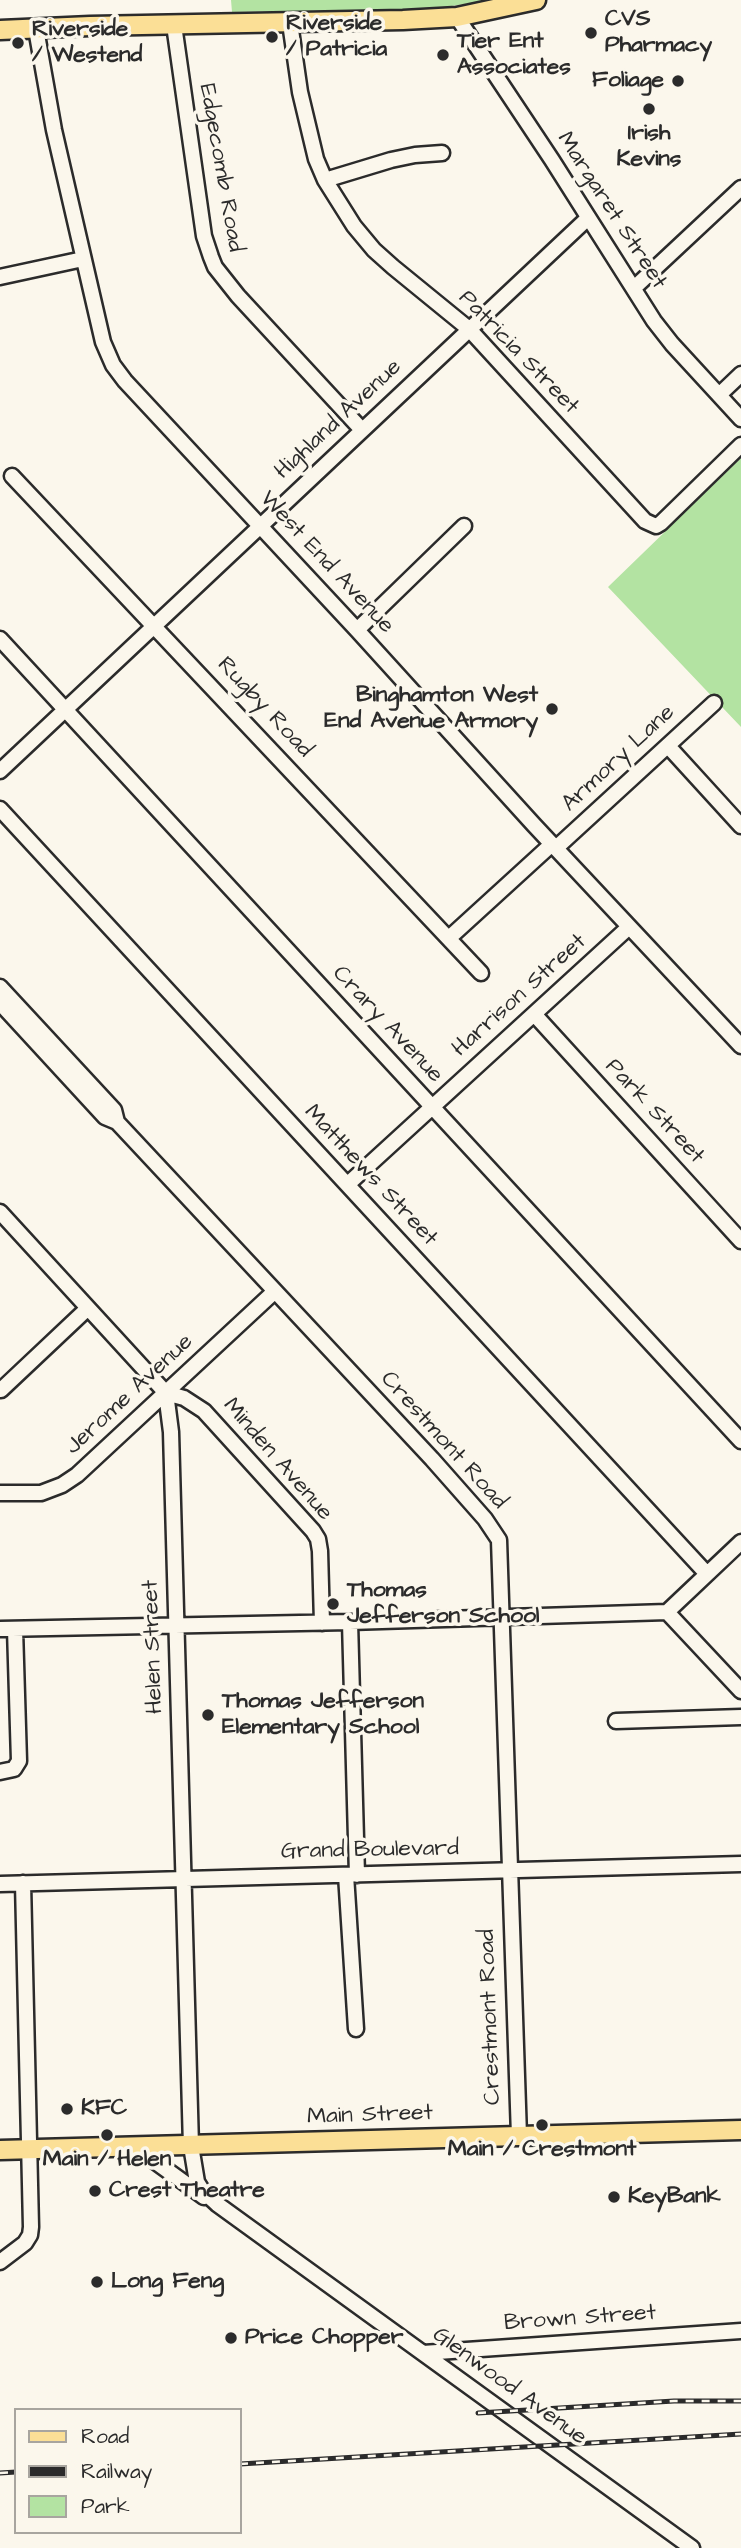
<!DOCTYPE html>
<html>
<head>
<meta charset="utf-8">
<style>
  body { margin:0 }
  #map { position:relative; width:741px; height:2548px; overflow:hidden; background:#fbf7ec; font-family:"Architects Daughter",sans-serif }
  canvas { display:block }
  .legend { position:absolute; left:14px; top:2408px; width:228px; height:126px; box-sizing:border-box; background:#fbf7ec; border:2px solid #a8a59f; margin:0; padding:9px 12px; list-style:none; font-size:21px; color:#2b2b2b }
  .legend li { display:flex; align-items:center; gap:14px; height:35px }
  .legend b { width:35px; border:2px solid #a8a59f }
</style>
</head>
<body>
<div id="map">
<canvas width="741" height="2548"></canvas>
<ul class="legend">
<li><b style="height:9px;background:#fbdf96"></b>Road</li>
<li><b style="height:9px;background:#2b2b2b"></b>Railway</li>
<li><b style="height:19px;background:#b3e3a2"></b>Park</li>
</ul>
</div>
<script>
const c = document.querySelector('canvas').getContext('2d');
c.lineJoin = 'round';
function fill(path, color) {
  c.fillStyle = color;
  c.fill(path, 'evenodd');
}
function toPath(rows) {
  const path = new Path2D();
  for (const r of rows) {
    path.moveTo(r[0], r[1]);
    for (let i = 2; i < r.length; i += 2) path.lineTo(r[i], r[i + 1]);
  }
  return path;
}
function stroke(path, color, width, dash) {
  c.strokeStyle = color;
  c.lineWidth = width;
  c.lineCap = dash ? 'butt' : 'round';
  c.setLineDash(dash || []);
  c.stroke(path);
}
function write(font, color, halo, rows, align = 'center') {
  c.font = font + ' "Architects Daughter",sans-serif';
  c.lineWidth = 7;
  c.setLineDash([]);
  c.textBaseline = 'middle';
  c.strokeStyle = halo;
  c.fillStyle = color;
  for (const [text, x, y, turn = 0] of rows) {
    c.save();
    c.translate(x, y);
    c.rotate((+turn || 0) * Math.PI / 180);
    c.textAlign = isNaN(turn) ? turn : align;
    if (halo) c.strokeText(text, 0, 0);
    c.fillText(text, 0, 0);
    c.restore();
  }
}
const green = toPath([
  [231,0,492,0,431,9,232,12],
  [741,458,741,727,608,587]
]);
const minor = toPath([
  [457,17,552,160,654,321,672,344,741,419],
  [290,23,300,92,316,159,325,180,354,226,374,250,393,267,469,329,645,521,656,526,661,523,741,445],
  [174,25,204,236,211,257,215,267,238,296,362,430],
  [36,29,54,130,103,342,113,365,125,381,357,630,534,825,741,1046],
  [325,180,391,160,415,155,442,153],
  [0,277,83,259],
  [634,288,741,188],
  [719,395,741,374],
  [12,476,481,973],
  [357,630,464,526],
  [0,639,741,1441],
  [668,746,741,826],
  [0,771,588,218],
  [0,809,707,1574],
  [556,848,714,703],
  [449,938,552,844],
  [0,987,114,1110,117,1122],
  [0,1003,105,1117,117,1122,432,1459,485,1519,499,1540,519,2136],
  [534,1014,741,1241],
  [348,1184,629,927],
  [0,1212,166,1393,171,1432,191,2146,197,2182,202,2190,217,2204,692,2548],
  [1,1390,88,1308],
  [166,1393,184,1398,204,1411,313,1531,318,1539,320,1551,322,1623],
  [0,1493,41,1493,62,1485,77,1475,274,1292],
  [667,1612,741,1691],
  [350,1622,357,1875],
  [0,1629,350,1622,667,1612,741,1542],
  [616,1721,741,1717],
  [0,1772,14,1769,19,1761,15,1629],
  [346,1875,356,2029],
  [0,1884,741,1864],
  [135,2147,204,2197],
  [0,2262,25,2243,30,2235,31,2227,23,1883],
  [423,2353,741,2331]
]);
const major = toPath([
  [0,30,90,26,403,20,457,17,536,0],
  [0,2150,741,2130]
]);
const rail = toPath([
  [478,2413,674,2401,741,2401],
  [240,2464,741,2434],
  [0,2473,16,2472]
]);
const markers = [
  [591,33,7,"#2b2b2b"],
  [272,37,7,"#2b2b2b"],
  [18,43,7,"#2b2b2b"],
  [443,55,7,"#2b2b2b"],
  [678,81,7,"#2b2b2b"],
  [649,109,7,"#2b2b2b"],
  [552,709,7,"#2b2b2b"],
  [333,1604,7,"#2b2b2b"],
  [208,1715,7,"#2b2b2b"],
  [67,2109,7,"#2b2b2b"],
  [542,2125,7,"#2b2b2b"],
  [107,2135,7,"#2b2b2b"],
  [95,2191,7,"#2b2b2b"],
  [614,2197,7,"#2b2b2b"],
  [97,2282,7,"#2b2b2b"],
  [231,2338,7,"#2b2b2b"]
];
const poiNames = [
  ["CVS",605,20],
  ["Pharmacy",605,46],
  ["Riverside",286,24],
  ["/ Patricia",286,50],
  ["Riverside",32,30],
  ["/ Westend",32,56],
  ["Tier Ent",457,42],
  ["Associates",457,68],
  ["Foliage",664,81,"right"],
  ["Irish",649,134,"center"],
  ["Kevins",649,160,"center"],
  ["Binghamton West",538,696,"right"],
  ["End Avenue Armory",538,722,"right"],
  ["Thomas",347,1591],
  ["Jefferson School",347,1617],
  ["Thomas Jefferson",222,1702],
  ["Elementary School",222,1728],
  ["KFC",81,2109],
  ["Main / Crestmont",542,2150,"center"],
  ["Main / Helen",107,2160,"center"],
  ["Crest Theatre",109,2191],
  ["KeyBank",628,2197],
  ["Long Feng",111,2282],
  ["Price Chopper",245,2338]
];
const streetNames = [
  ["Edgecomb Road",220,168,80],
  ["Margaret Street",611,211,57],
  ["Patricia Street",518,353,46],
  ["Highland Avenue",339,420,-43],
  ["West End Avenue",326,563,47],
  ["Rugby Road",264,708,47],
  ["Armory Lane",619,759,-43],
  ["Harrison Street",520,996,-42],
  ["Crary Avenue",387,1025,47],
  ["Park Street",654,1112,47],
  ["Matthews Street",370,1176,47],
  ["Jerome Avenue",130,1395,-43],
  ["Crestmont Road",443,1441,48],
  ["Minden Avenue",277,1460,49],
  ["Helen Street",154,1647,-92],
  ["Grand Boulevard",370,1851,-1],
  ["Crestmont Road",491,2017,-92],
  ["Main Street",370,2116,-2],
  ["Brown Street",580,2319,-4],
  ["Glenwood Avenue",509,2387,36]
];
fill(green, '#b3e3a2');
stroke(minor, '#2b2b2b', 19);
stroke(major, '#2b2b2b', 23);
stroke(minor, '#fbf7ec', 14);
stroke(major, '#fbdf96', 18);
stroke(rail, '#2b2b2b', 5);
stroke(rail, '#fbf7ec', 2.5, [8]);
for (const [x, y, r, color] of markers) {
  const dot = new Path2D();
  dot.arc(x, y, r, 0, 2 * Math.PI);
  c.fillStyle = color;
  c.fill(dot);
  stroke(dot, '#fbf7ec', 2.5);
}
write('bold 23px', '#2b2b2b', '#fbf7ec', poiNames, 'left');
write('23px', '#2b2b2b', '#fbf7ec', streetNames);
</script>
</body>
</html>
